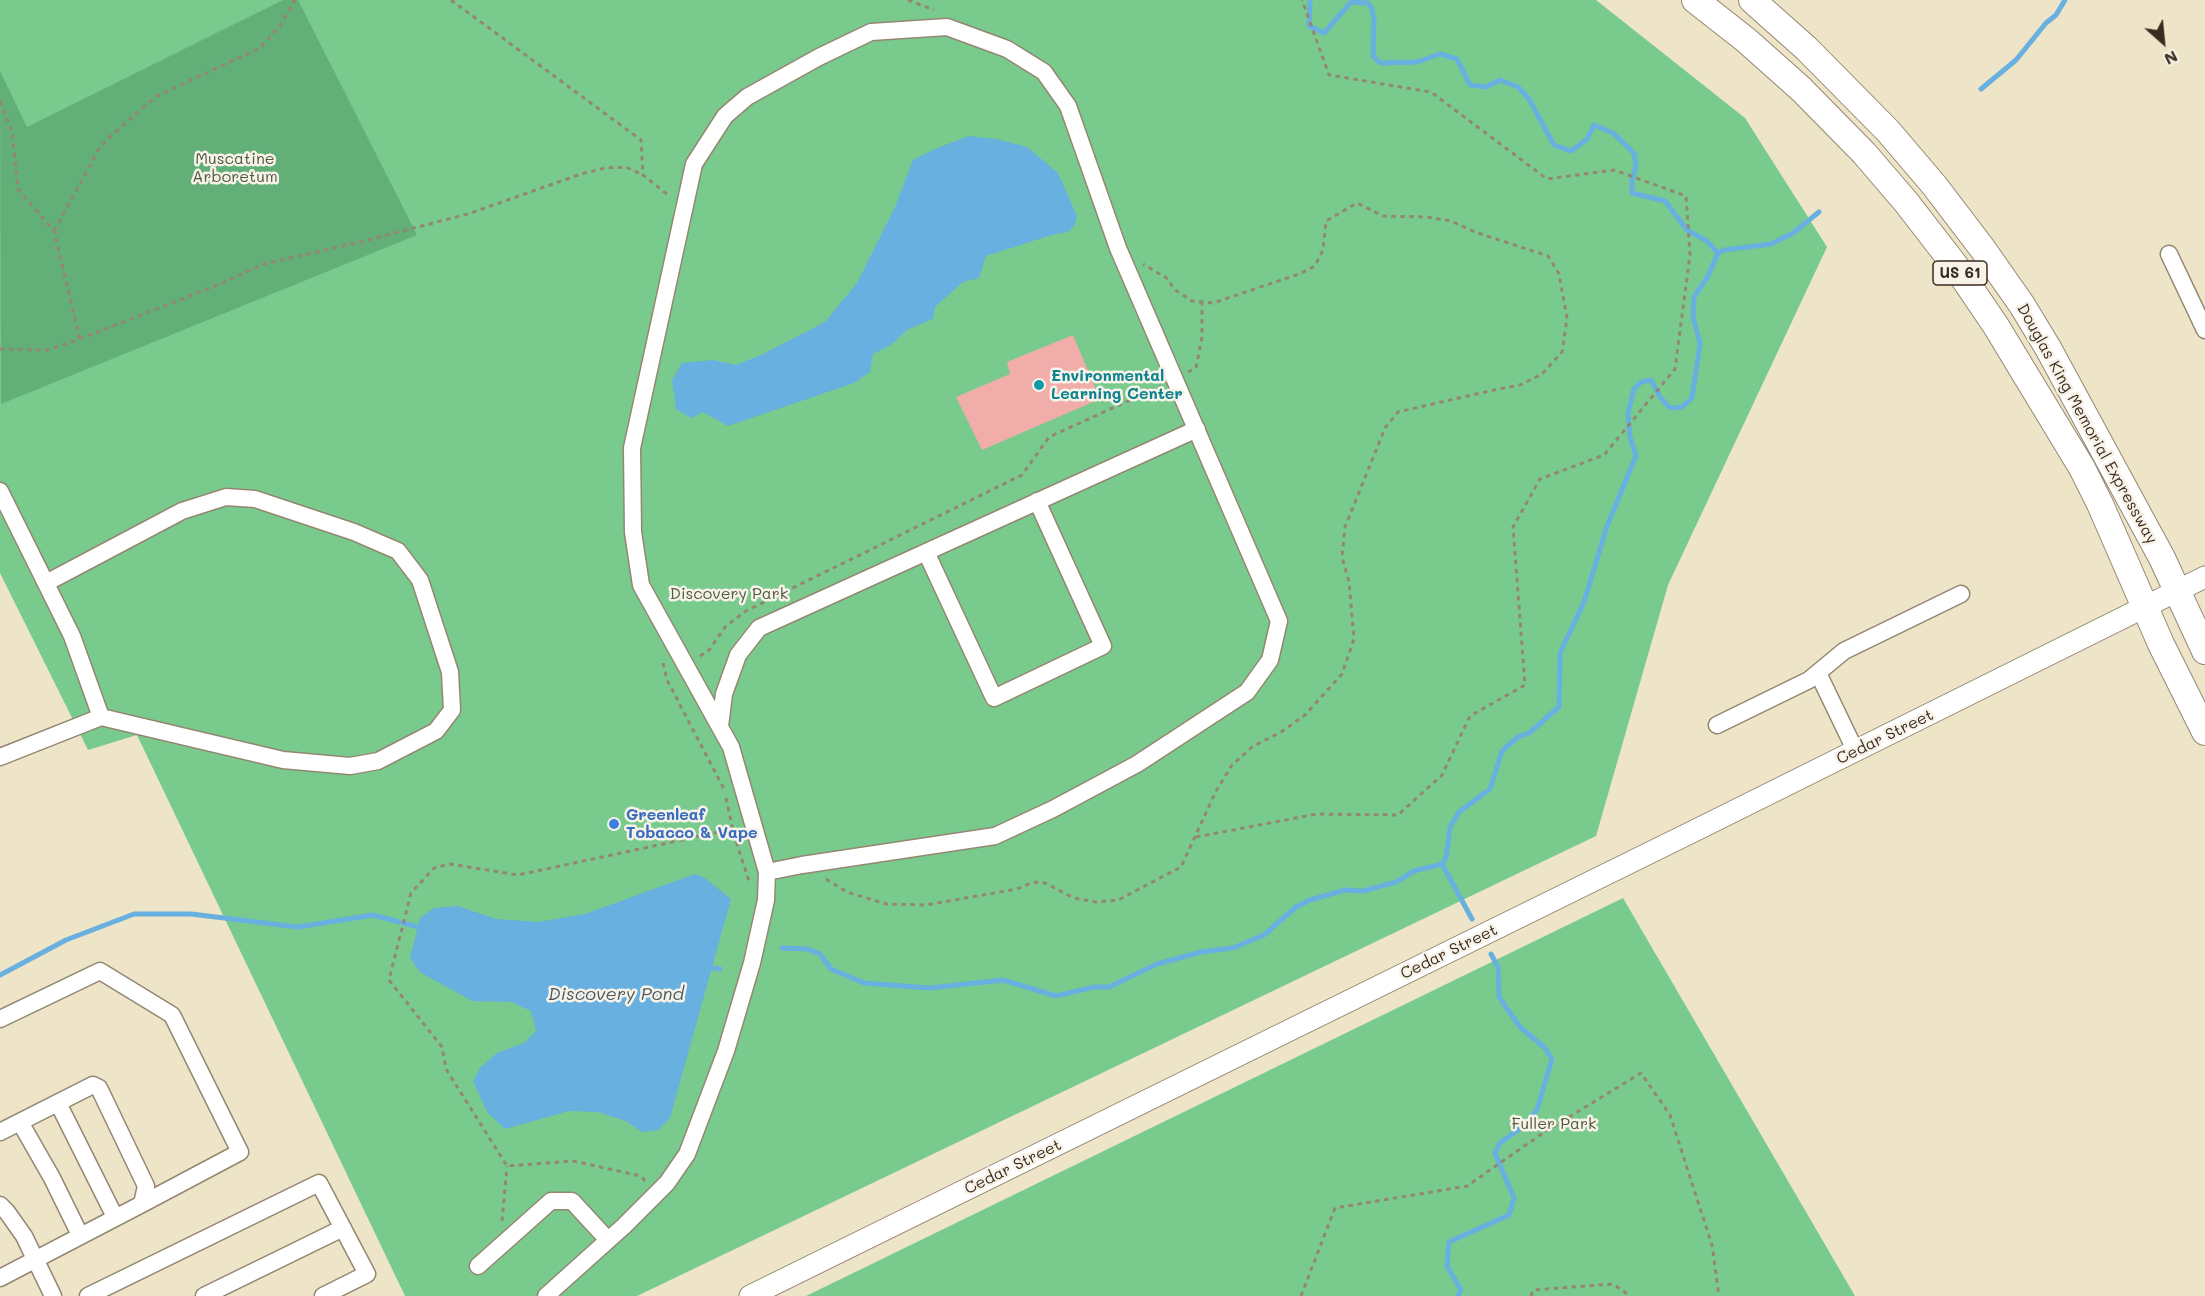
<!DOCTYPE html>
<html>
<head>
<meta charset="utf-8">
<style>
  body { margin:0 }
  #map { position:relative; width:2205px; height:1296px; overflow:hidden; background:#eee4c7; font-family:Mali,sans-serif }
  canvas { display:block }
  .north { position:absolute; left:2133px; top:12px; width:60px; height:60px; -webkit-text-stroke:4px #f7f3e8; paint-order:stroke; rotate:153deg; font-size:16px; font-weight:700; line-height:24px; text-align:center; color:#3b2a1e }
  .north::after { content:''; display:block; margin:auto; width:21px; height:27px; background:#3b2a1e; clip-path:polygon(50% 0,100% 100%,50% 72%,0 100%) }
</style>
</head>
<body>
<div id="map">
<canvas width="2205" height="1296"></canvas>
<div class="north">N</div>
</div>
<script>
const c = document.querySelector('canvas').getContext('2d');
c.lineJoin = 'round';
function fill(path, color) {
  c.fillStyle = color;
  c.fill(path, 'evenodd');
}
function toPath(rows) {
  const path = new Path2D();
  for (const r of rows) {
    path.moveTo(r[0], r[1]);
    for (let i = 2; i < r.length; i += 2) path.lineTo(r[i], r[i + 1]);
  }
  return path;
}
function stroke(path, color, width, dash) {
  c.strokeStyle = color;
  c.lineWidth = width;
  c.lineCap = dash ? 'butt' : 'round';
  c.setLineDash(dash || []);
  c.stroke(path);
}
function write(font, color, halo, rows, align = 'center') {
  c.font = font + ' Mali,sans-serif';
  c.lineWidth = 5;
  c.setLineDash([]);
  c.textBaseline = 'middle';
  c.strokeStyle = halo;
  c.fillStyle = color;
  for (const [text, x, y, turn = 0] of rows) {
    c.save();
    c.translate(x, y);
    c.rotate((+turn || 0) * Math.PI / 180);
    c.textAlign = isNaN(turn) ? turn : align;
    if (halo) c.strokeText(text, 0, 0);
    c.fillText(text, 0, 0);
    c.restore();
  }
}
const green = toPath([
  [0,0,1596,0,1745,118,1827,247,1668,585,1596,836,637,1296,405,1296,137,735,88,750,0,573],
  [1623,898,1855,1296,806,1296]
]);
const forest = toPath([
  [283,0,298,0,417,235,1,404,0,71,27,127]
]);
const water = toPath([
  [969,136,996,139,1027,147,1058,173,1077,216,1075,225,1068,232,1052,235,986,256,979,278,963,282,935,307,933,319,907,330,891,345,873,354,870,372,854,383,728,426,703,412,691,418,676,409,672,380,682,363,713,360,736,365,761,355,825,322,857,283,895,207,913,160,937,148],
  [695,874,705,878,731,899,670,1118,658,1130,642,1132,626,1121,597,1112,569,1111,505,1129,487,1112,473,1081,480,1068,497,1053,524,1043,536,1031,531,1011,511,1002,472,1001,420,972,410,958,420,918,434,908,458,906,496,919,538,922,585,914]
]);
const stream = toPath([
  [1310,0,1309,26,1324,33,1351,2,1368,3,1372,9,1374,19,1373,56,1380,63,1417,62,1440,54,1457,59,1470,85,1486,87,1500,80,1518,87,1529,99,1554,145,1571,151,1587,139,1594,125,1613,133,1634,153,1636,166,1632,179,1632,193,1665,201,1687,230,1707,241,1718,253],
  [1981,89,2016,60,2046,23,2056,15,2065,0],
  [1442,864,1472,919],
  [782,948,807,949,820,954,831,969,864,983,930,988,1003,980,1056,996,1094,987,1109,987,1157,964,1201,952,1233,948,1264,935,1296,907,1310,900,1345,890,1363,891,1396,882,1414,871,1442,864,1446,858,1450,827,1459,812,1490,789,1502,751,1518,737,1529,733,1559,707,1560,653,1584,602,1607,526,1636,456,1630,437,1628,413,1634,389,1641,382,1651,380,1660,397,1670,408,1682,407,1692,398,1700,344,1693,316,1694,297,1708,276,1718,253,1724,250,1771,244,1793,233,1819,212],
  [706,967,720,969],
  [0,975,66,940,134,914,191,914,298,927,373,915,422,928],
  [1458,1296,1461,1290,1447,1266,1449,1242,1509,1215,1514,1198,1495,1153,1500,1143,1526,1124,1537,1110,1552,1059,1545,1048,1520,1027,1499,997,1498,967,1491,954]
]);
const building = toPath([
  [1073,335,1100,399,982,450,956,397,1010,374,1007,362]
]);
const path = toPath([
  [451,0,641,140,643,175,668,195,668,198],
  [908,0,934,10],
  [0,101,12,132,18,189,54,231,80,339],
  [54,231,100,147,114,133,157,96,260,48,279,27,295,0],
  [0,349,46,350,72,342,220,284,264,264,360,242,468,214,581,174,605,168,626,167,643,175],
  [1188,372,1196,368,1202,337,1202,302],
  [700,656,709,650,726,626,746,611,1022,475,1049,437,1161,386],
  [663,663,667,680,724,789],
  [726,798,734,835,749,881],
  [1196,837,1317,814,1398,815,1442,775,1470,716,1525,685,1513,527,1540,479,1604,455,1675,369,1690,255,1686,196,1614,170,1547,179,1431,92,1329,75,1302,0],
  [826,879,847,892,886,904,926,905,1017,889,1033,882,1045,883,1074,898,1096,902,1118,900,1181,867,1216,791,1232,765,1252,747,1281,732,1305,715,1342,674,1354,639,1349,582,1342,557,1345,527,1385,428,1398,412,1494,390,1520,385,1542,374,1562,352,1567,318,1559,274,1548,256,1475,232,1451,221,1427,217,1383,216,1357,203,1326,221,1323,250,1315,266,1299,274,1213,303,1192,301,1174,289,1168,279,1143,264],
  [645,1181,641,1176,573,1161,507,1166,446,1069,442,1047,389,980,411,893,434,868,450,864,518,875,733,829],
  [502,1221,507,1166],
  [1301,1296,1335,1208,1467,1186,1543,1133,1641,1073,1670,1115,1712,1245,1719,1296],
  [1531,1296,1533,1290,1613,1284,1630,1296]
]);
const minor = toPath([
  [2169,254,2205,330],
  [0,491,72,636,101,717,0,757],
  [926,552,994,698,1103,646,1037,501],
  [46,583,182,511,226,497,255,499,354,532,398,551,420,580,450,672,452,710,436,731,378,761,350,766,283,760,101,717],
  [1818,673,1856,752],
  [1717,725,1809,680,1844,651,1961,594],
  [720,726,724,694,738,655,759,628,1197,429],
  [0,1019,100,971,172,1015,240,1152,142,1204],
  [58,1103,115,1217],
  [20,1122,52,1178,80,1235],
  [0,1132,93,1085,99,1088,146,1186,142,1204,0,1278],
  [0,1205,7,1212,24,1236,53,1296],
  [478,1266,551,1201,572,1201,608,1240],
  [88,1296,319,1183,367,1274,323,1296],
  [204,1296,343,1228],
  [546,1296,624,1226,667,1183,687,1154,726,1051,752,963,766,900,767,872,731,747,641,585,633,532,632,448,694,164,725,116,747,97,819,57,871,32,947,27,1007,49,1044,72,1068,106,1118,248,1279,621,1270,660,1247,692,1137,764,1053,809,995,836,802,865,767,872]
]);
const major = toPath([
  [750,1296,1698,829,2205,577]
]);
const highway = toPath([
  [1695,0,1746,40,1801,89,1864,153,1906,202,1954,264,1996,326,2082,468,2100,504,2161,644,2205,732],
  [1752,0,1807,49,1888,131,1934,185,1982,248,2022,305,2048,348,2162,558,2205,651]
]);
const markers = [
  [1039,385,6,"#0f9aa8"],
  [614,824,6,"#3f7fe0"]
];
const shields = [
  [1960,273,54]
];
const shieldNames = [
  ["US 61",1960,273]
];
const parkNames = [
  ["Muscatine",235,159],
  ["Arboretum",235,177],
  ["Discovery Park",729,594],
  ["Fuller Park",1554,1124]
];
const cultureNames = [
  ["Environmental",1051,376],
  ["Learning Center",1051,394]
];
const streetNames = [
  ["Douglas King Memorial Expressway",2087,424,61],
  ["Cedar Street",1885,737,-26],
  ["Cedar Street",1449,952,-26],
  ["Cedar Street",1013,1167,-26]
];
const shopNames = [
  ["Greenleaf",626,815],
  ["Tobacco & Vape",626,833]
];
const waterNames = [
  ["Discovery Pond",616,994]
];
fill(green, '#79cb8d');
fill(forest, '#62af78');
fill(water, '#67b0df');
stroke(stream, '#67b0df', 5);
fill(building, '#f0adaa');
stroke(minor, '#948772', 19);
stroke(major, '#948772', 23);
stroke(highway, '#948772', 28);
stroke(path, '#948772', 3, [4.5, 4.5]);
stroke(minor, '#fff', 16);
stroke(major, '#fff', 21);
stroke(highway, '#fff', 26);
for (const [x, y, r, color] of markers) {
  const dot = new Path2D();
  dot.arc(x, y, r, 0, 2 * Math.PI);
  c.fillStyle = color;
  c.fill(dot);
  stroke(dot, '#f7f3e8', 2);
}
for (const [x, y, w] of shields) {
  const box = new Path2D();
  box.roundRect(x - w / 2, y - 12, w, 24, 4.5);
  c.fillStyle = '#f7f3e8';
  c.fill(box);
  stroke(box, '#3b2a1e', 1.5);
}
write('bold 15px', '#3b2a1e', null, shieldNames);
write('16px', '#4e5a3f', '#f7f3e8', parkNames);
write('bold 16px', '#0d838f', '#f7f3e8', cultureNames, 'left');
write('16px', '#3b2a1e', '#f7f3e8', streetNames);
write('bold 16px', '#366cbe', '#f7f3e8', shopNames, 'left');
write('italic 18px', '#4a5962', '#f7f3e8', waterNames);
</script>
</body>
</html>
